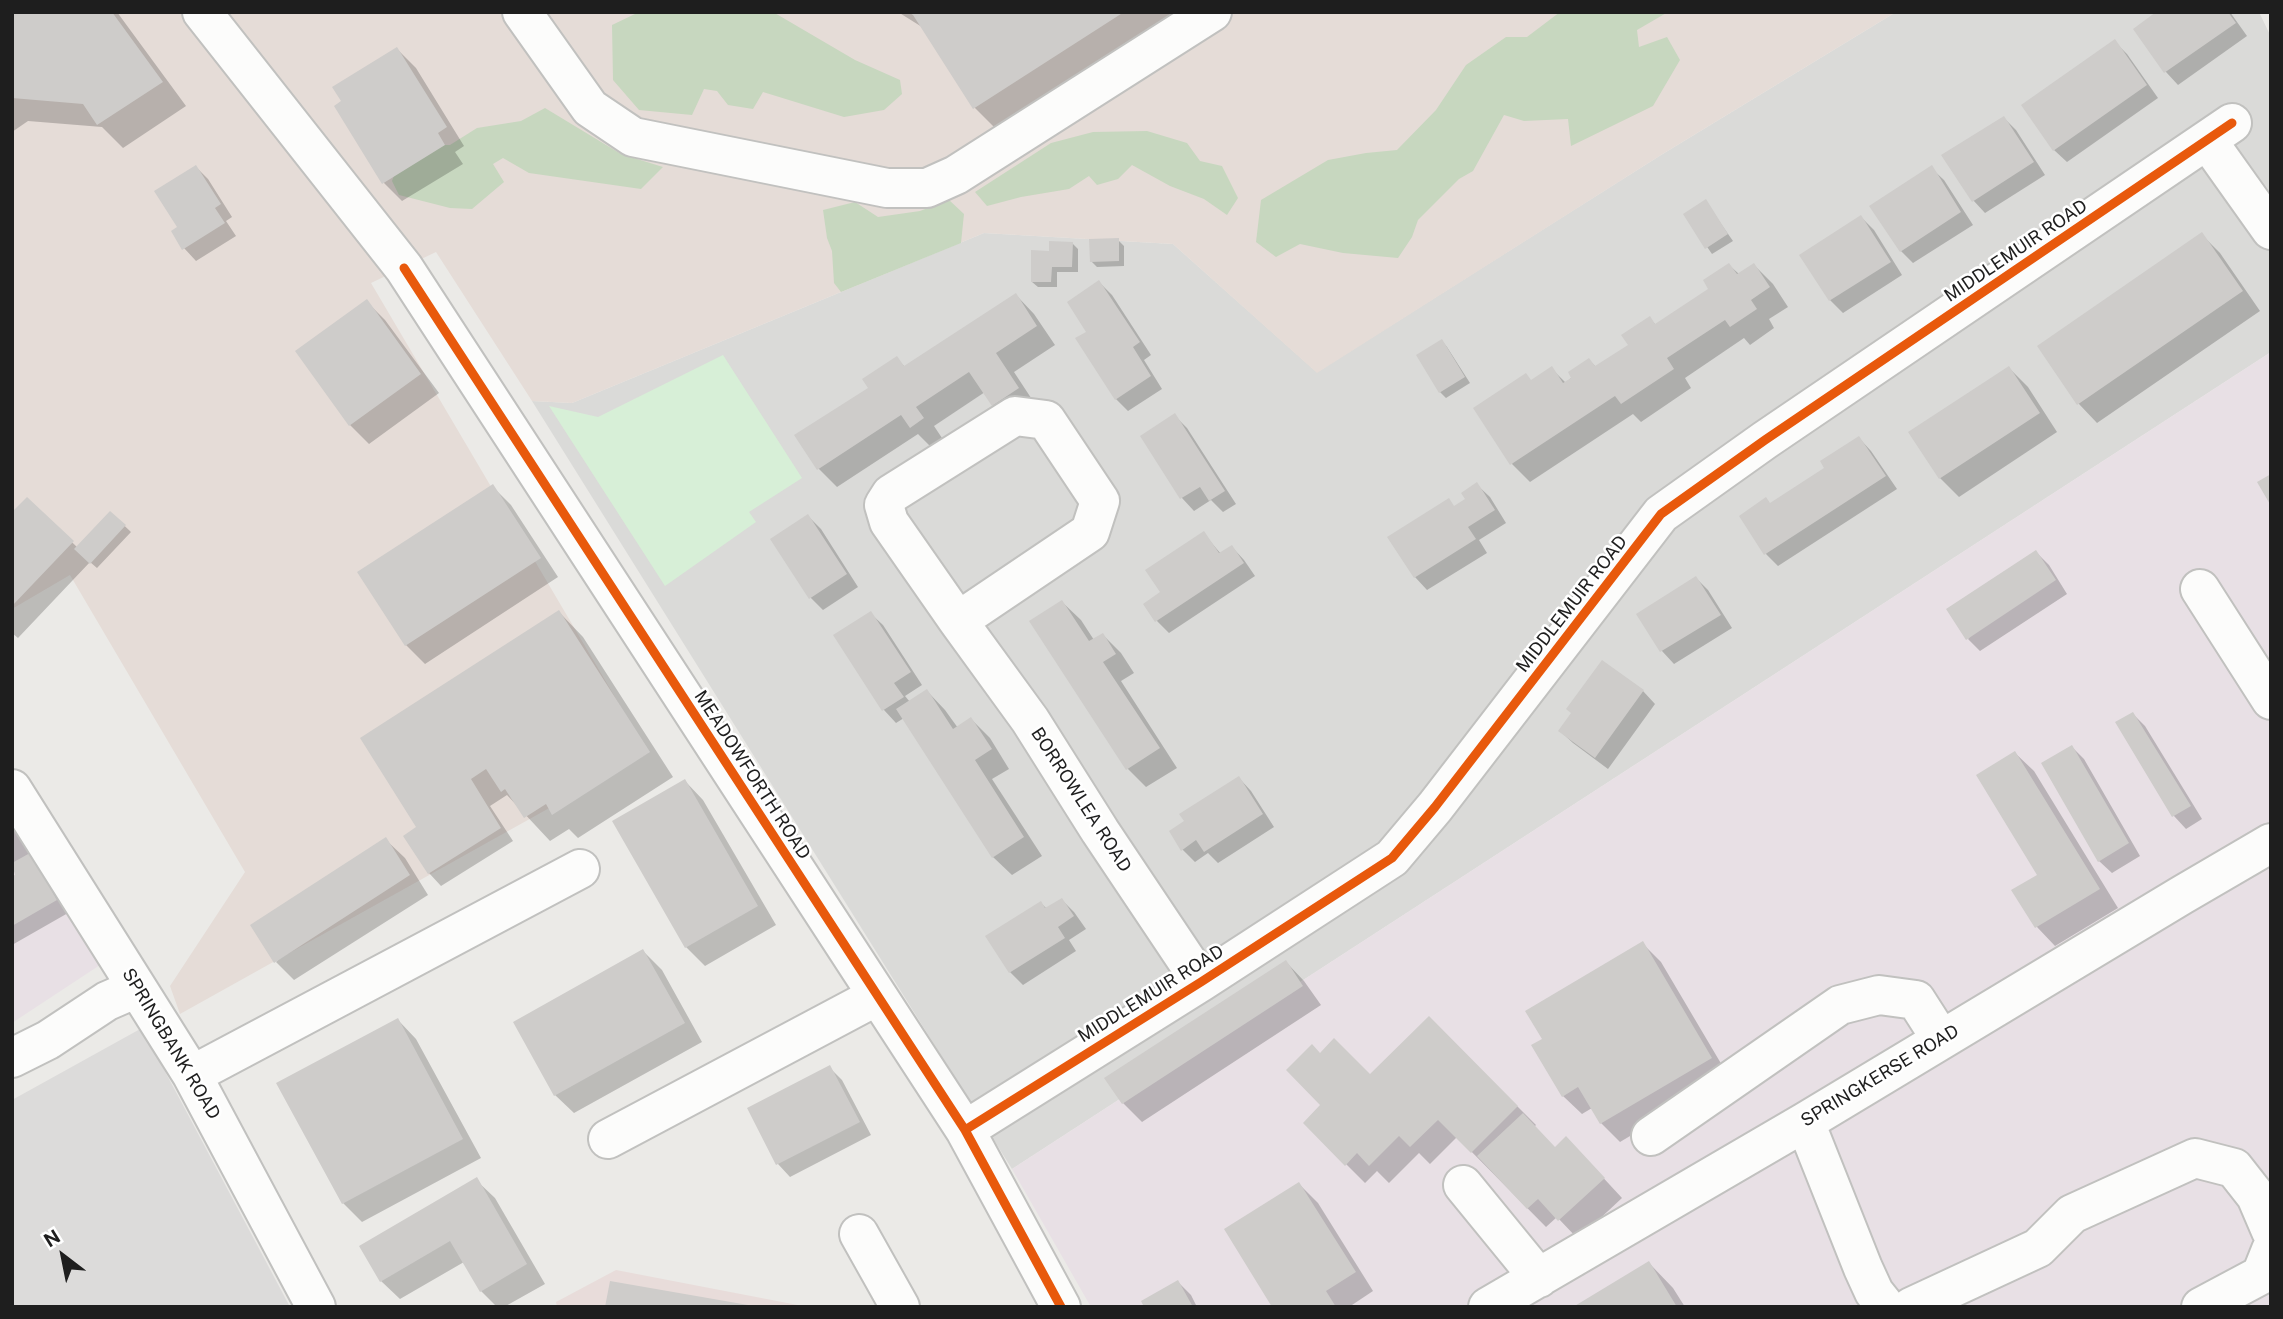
<!DOCTYPE html>
<html>
<head>
<meta charset="utf-8">
<style>
  body { margin:0 }
  #map { position:relative; width:2283px; height:1319px; overflow:hidden; background:#ebeae7; font-family:"Public Sans",sans-serif }
  canvas { display:block }
  .frame { position:absolute; inset:0; border:14px solid #1e1e1e; pointer-events:none }
  .north { position:absolute; left:28px; top:1221px; width:70px; height:70px; -webkit-text-stroke:5px #fff; paint-order:stroke; rotate:328deg; font-size:19px; font-weight:700; line-height:28px; text-align:center; color:#1e1e1e }
  .north::after { content:''; display:block; margin:auto; width:24px; height:32px; background:#1e1e1e; clip-path:polygon(50% 0,100% 100%,50% 72%,0 100%) }
</style>
</head>
<body>
<div id="map">
<canvas width="2283" height="1319"></canvas>
<div class="frame"></div>
<div class="north">N</div>
</div>
<script>
const c = document.querySelector('canvas').getContext('2d');
c.lineJoin = 'round';
function fill(path, color) {
  c.fillStyle = color;
  c.fill(path, 'evenodd');
}
function toPath(rows) {
  const path = new Path2D();
  for (const r of rows) {
    path.moveTo(r[0], r[1]);
    for (let i = 2; i < r.length; i += 2) path.lineTo(r[i], r[i + 1]);
  }
  return path;
}
function stroke(path, color, width, dash) {
  c.strokeStyle = color;
  c.lineWidth = width;
  c.lineCap = dash ? 'butt' : 'round';
  c.setLineDash(dash || []);
  c.stroke(path);
}
function write(font, color, halo, rows, align = 'center') {
  c.font = font + ' "Public Sans",sans-serif';
  c.lineWidth = 5;
  c.setLineDash([]);
  c.textBaseline = 'middle';
  c.strokeStyle = halo;
  c.fillStyle = color;
  for (const [text, x, y, turn = 0] of rows) {
    c.save();
    c.translate(x, y);
    c.rotate((+turn || 0) * Math.PI / 180);
    c.textAlign = isNaN(turn) ? turn : align;
    if (halo) c.strokeText(text, 0, 0);
    c.fillText(text, 0, 0);
    c.restore();
  }
}
const residential = toPath([
  [1896,12,2259,12,2271,37,2271,352,1012,1169,532,401,572,403,984,233,1173,244,1317,372,1661,155]
]);
const commercial = toPath([
  [616,1270,808,1307,557,1307,556,1302]
]);
const industrial = toPath([
  [2271,352,2271,1307,1091,1307,1012,1169],
  [12,820,100,965,12,1023]
]);
const military = toPath([
  [12,12,1896,12,1661,155,1317,373,1173,244,984,233,572,403,532,401,436,252,371,283,648,753,180,1014,170,986,245,872,70,575,12,609]
]);
const forest = toPath([
  [690,12,773,12,855,60,900,80,902,94,884,110,844,117,763,92,753,109,728,105,717,91,704,89,692,115,639,110,613,80,612,25,635,14],
  [1560,12,1668,12,1637,30,1639,47,1667,37,1680,60,1653,106,1571,146,1568,119,1524,121,1504,115,1473,171,1459,179,1418,220,1412,237,1398,258,1343,253,1300,244,1276,257,1256,242,1261,200,1328,160,1366,153,1397,150,1436,110,1466,65,1506,37,1527,37],
  [545,108,621,154,663,167,641,189,529,173,503,158,493,164,504,182,472,209,450,208,399,195,392,181,398,165,434,145,450,145,477,128,521,121],
  [1147,131,1187,143,1200,161,1222,166,1238,198,1227,215,1204,199,1170,186,1132,165,1118,179,1097,185,1089,176,1069,189,1021,197,987,206,975,192,1051,143,1093,132],
  [949,200,964,214,961,243,841,292,834,283,832,251,827,238,823,210,855,202,878,217,920,211]
]);
const park = toPath([
  [723,355,802,478,749,512,756,522,665,586,549,406,598,417]
]);
const parking = toPath([
  [142,1028,290,1307,12,1306,12,1100]
]);
const shadow = toPath([
  [12,12,117,12,186,106,123,148,102,127,28,121,12,132],
  [898,12,1185,12,999,132,975,108,922,27],
  [2159,12,2230,12,2247,36,2178,85,2166,72,2135,29],
  [2115,42,2127,54,2158,98,2067,162,2054,150],
  [397,49,416,68,464,146,455,152,463,164,402,201,384,183],
  [2004,118,2016,130,2045,175,1985,213,1973,200],
  [196,167,208,179,232,217,226,221,236,236,196,261,184,248,179,228],
  [1931,168,1944,180,1973,225,1913,263,1901,251],
  [1705,201,1733,241,1712,254,1685,215],
  [1861,217,1874,230,1902,275,1843,313,1830,300,1801,256],
  [2202,235,2220,253,2260,311,2097,423,2079,404,2039,347],
  [1118,240,1124,246,1124,266,1097,267,1091,261],
  [1072,243,1078,249,1078,272,1057,272,1057,287,1038,287,1032,282,1051,253],
  [1729,265,1739,274,1754,265,1773,284,1788,307,1769,319,1774,328,1750,345,1744,338,1685,378,1691,388,1641,422,1633,414,1530,482,1512,464,1532,381,1551,368,1566,383,1589,360,1597,368,1630,346,1650,319,1656,325,1710,289],
  [1099,282,1112,295,1151,355,1144,360,1162,389,1128,411,1116,399,1088,332],
  [1016,295,1034,314,1055,345,1014,372,1037,407,1012,424,993,405,985,392,934,426,942,438,930,446,918,434,837,487,818,468,870,388,897,359,905,367],
  [367,302,385,320,439,393,369,444,350,425],
  [1442,341,1447,347,1470,383,1446,398,1440,392],
  [2009,368,2028,387,2057,432,1959,497,1940,478],
  [1175,416,1187,428,1236,504,1223,512,1211,500,1194,511,1182,498,1142,437],
  [1859,438,1871,451,1897,489,1778,566,1766,554,1771,504,1827,468],
  [1477,485,1490,497,1506,523,1479,540,1487,553,1427,590,1415,577,1455,507,1467,500],
  [493,487,511,505,558,577,425,664,406,645],
  [27,499,78,548,111,513,131,532,97,568,90,562,18,638,12,633,12,514],
  [808,516,821,529,858,587,823,610,810,597],
  [1204,534,1221,554,1232,547,1244,560,1255,576,1169,633,1157,621,1162,593],
  [2036,552,2049,565,2067,594,1980,651,1968,639],
  [1696,578,1708,590,1732,628,1674,664,1662,651,1638,615],
  [1062,602,1081,620,1094,640,1103,635,1121,653,1134,673,1121,681,1177,768,1146,787,1128,769],
  [559,612,583,637,673,777,578,838,569,829,550,841,507,795,490,806,513,841,441,886,429,873,406,837,418,828],
  [870,613,883,625,922,685,905,696,910,702,927,691,945,710,958,728,971,719,990,738,1009,769,992,779,1042,856,1012,875,993,857,904,718,896,723,884,710,835,635],
  [1643,691,1655,704,1608,769,1573,743,1560,731],
  [2133,714,2145,726,2202,819,2186,829,2174,816,2117,723],
  [2072,747,2084,759,2140,856,2112,873,2099,861],
  [2015,753,2034,771,2118,908,2055,946,2037,927,2014,890,2039,875],
  [1239,778,1251,791,1274,827,1218,863,1208,853,1195,862,1182,849],
  [685,781,703,800,776,925,705,966,686,947],
  [12,808,42,868,68,913,12,945,12,878,17,875,14,870,12,871],
  [386,840,405,858,428,895,294,980,276,962],
  [1062,900,1074,912,1086,929,1069,940,1076,951,1023,985,1010,972,1041,903,1047,909],
  [1642,943,1661,962,1729,1077,1620,1142,1601,1123,1592,1108,1582,1114,1563,1096,1544,1039],
  [643,951,662,970,702,1042,574,1113,555,1095],
  [1286,962,1304,981,1321,1005,1142,1122,1123,1103],
  [1429,1018,1536,1125,1534,1127,1555,1149,1584,1157,1622,1198,1578,1239,1557,1217,1546,1227,1457,1137,1430,1164,1419,1153,1389,1183,1377,1171,1365,1183,1305,1123,1323,1105,1320,1055,1370,1076],
  [398,1020,416,1039,481,1158,362,1222,343,1203],
  [829,1067,842,1080,871,1135,790,1177,778,1164,749,1109],
  [476,1180,495,1198,545,1284,504,1307,497,1307,481,1291,464,1262,400,1299,381,1281],
  [1299,1184,1318,1203,1373,1291,1349,1307,1274,1307],
  [1649,1263,1673,1288,1685,1307,1576,1307],
  [1178,1282,1191,1295,1197,1307,1146,1307]
]);
const building = toPath([
  [12,12,112,12,163,82,97,125,83,104,12,98],
  [908,12,1124,12,973,109,913,15],
  [2156,12,2228,12,2236,23,2164,73,2133,29],
  [2115,39,2147,85,2053,151,2021,105],
  [397,47,447,127,438,133,445,145,382,184,334,106,341,101,332,87],
  [2004,116,2034,162,1972,202,1941,155],
  [196,165,221,204,215,208,225,223,182,250,171,231,177,227,154,191],
  [1932,165,1961,212,1900,252,1869,206],
  [1706,199,1728,234,1705,249,1683,214],
  [1861,215,1891,262,1829,301,1799,255],
  [2202,232,2243,291,2077,405,2037,346],
  [1119,238,1119,261,1090,262,1089,239],
  [1049,241,1073,242,1072,267,1052,267,1051,282,1031,282,1031,250,1049,251],
  [1729,263,1737,274,1754,263,1770,287,1751,300,1757,309,1730,327,1725,320,1667,358,1674,369,1621,404,1615,396,1510,465,1473,408,1526,373,1531,380,1552,366,1563,383,1571,378,1568,372,1589,358,1595,366,1628,345,1621,335,1650,316,1655,324,1708,289,1703,280],
  [1099,280,1140,342,1133,347,1151,376,1115,400,1075,338,1086,332,1067,302],
  [1016,293,1037,326,996,353,1019,388,992,406,969,372,916,407,924,418,910,428,901,415,817,470,794,435,868,388,862,379,897,356,904,366],
  [367,299,421,374,349,426,295,351],
  [1442,339,1465,377,1439,393,1416,355],
  [2009,366,2040,413,1939,479,1908,432],
  [1175,413,1225,491,1209,501,1200,487,1180,499,1140,436],
  [1859,436,1886,476,1764,555,1739,516,1766,497,1770,503,1824,468,1820,461],
  [2271,474,2271,506,2257,482],
  [1477,482,1495,510,1468,527,1476,539,1414,578,1387,537,1449,498,1454,506,1465,499,1461,493],
  [493,484,541,558,405,646,357,572],
  [27,497,74,541,12,606,12,512],
  [110,511,126,525,90,564,74,549],
  [808,514,847,574,809,599,770,539],
  [1204,531,1219,553,1232,545,1244,563,1155,622,1143,604,1160,592,1145,570],
  [2036,550,2056,580,1966,640,1946,609],
  [1696,576,1721,615,1660,652,1636,614],
  [1062,600,1089,641,1103,633,1116,654,1103,662,1160,748,1126,770,1029,621],
  [559,610,650,752,552,815,546,804,524,818,505,789,501,792,486,769,471,779,501,828,428,874,403,836,416,827,360,738],
  [871,611,911,672,894,683,904,697,882,711,833,635],
  [1602,660,1644,690,1595,758,1558,731,1571,713,1566,709],
  [927,689,953,729,971,717,992,749,975,760,1024,837,992,858,896,709],
  [2133,712,2191,806,2172,817,2115,722],
  [2072,745,2129,843,2098,862,2041,763],
  [2015,751,2100,889,2035,928,2011,890,2037,875,1976,775],
  [1239,776,1263,814,1204,852,1196,840,1181,851,1169,831,1184,821,1179,814],
  [685,779,758,906,685,948,612,821],
  [386,837,410,875,274,963,250,925],
  [30,853,57,900,12,926,12,876,15,875,12,863],
  [1062,898,1074,916,1058,927,1065,938,1009,973,985,936,1041,901,1045,908],
  [1643,941,1712,1058,1600,1124,1578,1087,1562,1097,1531,1045,1542,1039,1525,1011],
  [643,949,685,1023,554,1096,513,1022],
  [1286,960,1303,986,1122,1104,1104,1078],
  [1429,1016,1518,1106,1471,1153,1438,1120,1410,1147,1399,1136,1369,1166,1357,1153,1345,1166,1303,1123,1320,1105,1286,1070,1312,1044,1320,1053,1334,1038,1370,1074],
  [398,1018,463,1139,342,1204,276,1083],
  [830,1065,860,1122,776,1165,747,1108],
  [1523,1113,1555,1147,1566,1136,1605,1178,1558,1221,1538,1199,1527,1209,1477,1156],
  [477,1177,527,1264,480,1292,450,1241,380,1282,359,1246],
  [1299,1182,1356,1272,1326,1291,1336,1307,1272,1307,1224,1229],
  [1649,1261,1677,1307,1573,1307],
  [1178,1280,1193,1307,1144,1307,1141,1301],
  [610,1281,748,1305,747,1307,605,1307]
]);
const minor = toPath([
  [202,12,404,268,965,1130,1061,1307],
  [522,12,590,108,633,137,887,188,927,188,956,175,1212,12],
  [2207,140,2271,230],
  [2200,589,2271,700],
  [958,621,1090,532,1100,501,1046,420,1015,416,891,494,884,505,889,522,958,621,1030,720,1100,831,1201,982],
  [12,789,192,1075,316,1307],
  [12,1058,48,1040,107,1001,137,988],
  [192,1075,580,869],
  [1805,1122,1863,1268,1874,1292,1886,1307],
  [965,1130,1201,982,1392,858,1435,807,1661,514,1765,440,2232,123],
  [1651,1136,1840,1005,1879,995,1916,1000,1941,1039],
  [608,1139,877,996],
  [1463,1185,1539,1278],
  [859,1234,900,1307],
  [1488,1307,1805,1122,2182,895,2271,843],
  [1911,1307,2038,1248,2072,1214,2195,1158,2234,1168,2256,1196,2271,1231],
  [2201,1307,2261,1275,2271,1250]
]);
const cycleway = toPath([
  [404,268,965,1130,1061,1307],
  [965,1130,1201,982,1392,858,1435,807,1661,514,1765,440,2232,123]
]);
const streetNames = [
  ["MIDDLEMUIR ROAD",2016,251,-34],
  ["MIDDLEMUIR ROAD",1572,604,-52],
  ["MEADOWFORTH ROAD",752,775,57],
  ["BORROWLEA ROAD",1081,800,57],
  ["MIDDLEMUIR ROAD",1151,994,-32],
  ["SPRINGBANK ROAD",171,1044,59],
  ["SPRINGKERSE ROAD",1880,1076,-31]
];
fill(residential, '#dadad8');
fill(commercial, '#e8dcda');
fill(industrial, '#e8e0e5');
fill(military, '#e5dcd7');
fill(forest, '#c7d7bf');
fill(park, '#d7efd7');
fill(parking, '#dcdbda');
fill(shadow, '#0003');
fill(building, '#ceccca');
stroke(minor, '#c1c1bf', 42);
stroke(minor, '#fcfcfb', 38);
stroke(cycleway, '#e8590c', 9);
write('18px', '#1e1e1e', '#fff', streetNames);
</script>
</body>
</html>
